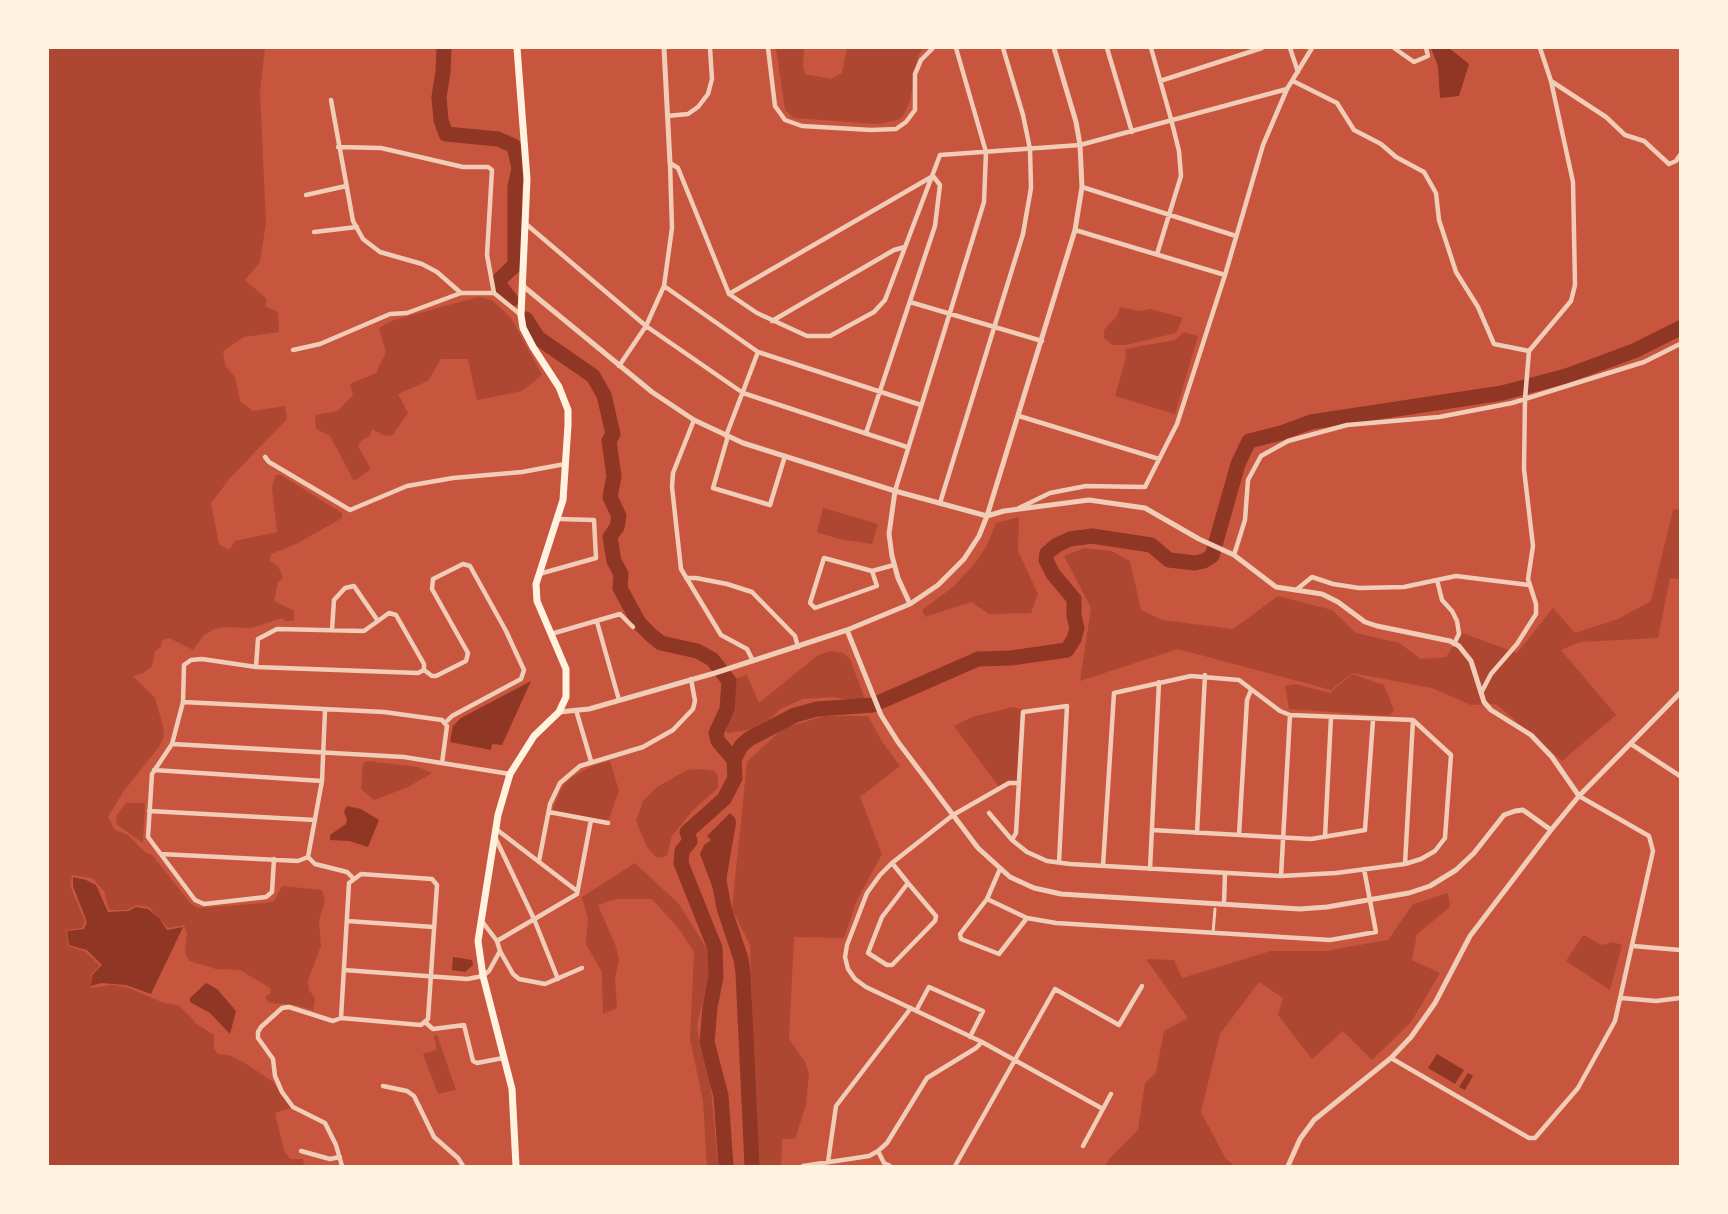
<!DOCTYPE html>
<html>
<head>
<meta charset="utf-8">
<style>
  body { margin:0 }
  #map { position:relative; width:1728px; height:1214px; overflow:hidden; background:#c8553d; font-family:Rubik,sans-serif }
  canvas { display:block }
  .frame { position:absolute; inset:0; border:49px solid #fff3e0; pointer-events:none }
</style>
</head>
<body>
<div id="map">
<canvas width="1728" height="1214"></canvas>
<div class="frame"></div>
</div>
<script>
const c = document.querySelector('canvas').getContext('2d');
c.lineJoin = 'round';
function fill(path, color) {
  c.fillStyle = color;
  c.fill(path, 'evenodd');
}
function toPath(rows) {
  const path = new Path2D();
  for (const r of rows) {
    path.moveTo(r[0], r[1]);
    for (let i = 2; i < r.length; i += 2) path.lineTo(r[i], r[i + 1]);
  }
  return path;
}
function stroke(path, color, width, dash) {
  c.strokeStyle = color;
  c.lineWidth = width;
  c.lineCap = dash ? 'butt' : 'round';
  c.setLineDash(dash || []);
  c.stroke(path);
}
const green = toPath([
  [48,48,265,48,260,91,266,223,260,262,245,280,267,299,265,306,278,312,279,332,244,337,223,351,225,365,235,377,240,401,253,411,285,406,287,419,230,478,211,503,219,544,229,550,235,541,277,532,272,487,276,475,281,475,342,513,342,518,296,544,271,554,270,561,278,566,283,578,278,582,274,601,294,611,294,621,285,621,282,618,252,628,224,627,214,629,204,635,193,650,169,638,162,640,161,647,155,651,152,666,143,673,133,676,155,698,163,726,164,736,159,747,123,792,108,817,115,830,128,835,146,853,152,855,191,904,198,908,265,903,274,901,282,886,322,890,325,901,319,920,321,946,308,980,309,990,315,998,313,1010,296,1005,269,1003,265,997,271,993,270,988,240,970,216,969,189,961,185,953,187,933,184,925,168,928,149,907,136,905,127,910,109,910,104,891,92,878,72,875,70,886,85,921,82,928,66,930,68,946,86,952,100,966,91,974,91,988,112,985,129,988,164,1003,178,1005,191,1017,195,1023,214,1035,214,1049,218,1054,229,1055,245,1063,273,1082,291,1108,275,1113,284,1150,290,1159,303,1159,304,1166,48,1166],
  [776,48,804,48,803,67,805,74,831,79,842,73,847,48,923,48,918,56,910,101,903,116,898,120,878,124,794,118,785,110],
  [478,297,492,300,511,318,542,375,522,391,477,400,468,359,441,359,428,381,398,394,408,413,392,436,383,435,372,429,370,436,362,440,358,446,371,469,354,481,330,436,316,429,315,415,338,411,353,395,350,384,376,373,386,352,379,328,394,320],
  [1120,307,1139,311,1151,309,1183,318,1176,333,1126,345,1112,345,1104,338,1104,330,1117,316],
  [1184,332,1198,336,1175,414,1115,396,1126,357,1125,349,1175,340],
  [823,508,878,524,872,544,839,539,817,532],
  [1680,509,1680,579,1670,578,1658,638,1580,642,1561,650,1616,715,1562,761,1496,704,1471,705,1432,688,1352,673,1331,690,1178,649,1080,681,1091,608,1064,556,1084,548,1111,551,1130,561,1141,610,1162,620,1233,629,1278,596,1332,610,1356,633,1399,643,1421,659,1446,657,1462,633,1517,653,1553,608,1575,633,1618,619,1651,601,1673,510],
  [1019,517,1018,551,1038,594,1031,613,989,614,971,602,925,617,922,610,953,587,976,562,987,545,996,523],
  [830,651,843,653,850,659,865,699,863,702,833,697,803,699,780,709,761,728,728,733,725,731,727,718,733,708,733,679,747,675,759,703,818,655],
  [1352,674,1384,685,1394,710,1390,716,1289,709,1285,686,1296,684,1330,693],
  [1013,707,1021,709,1018,781,999,787,954,726,972,717],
  [825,716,868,716,881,740,900,766,860,797,882,854,857,900,844,938,794,937,789,1039,805,1062,809,1074,806,1105,795,1139,782,1139,781,1166,757,1166,750,945,732,909,747,762,783,728],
  [367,761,418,767,432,773,408,787,374,800,361,789,363,763],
  [610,761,619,791,608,821,552,811,562,787,571,778,592,766],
  [700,769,714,771,718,776,718,788,693,810,680,826,672,836,667,855,662,858,656,857,647,847,636,821,643,801,657,787,687,770],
  [126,803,145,803,143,843,116,824,117,815],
  [635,863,679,904,707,949,711,969,697,1025,700,1048,710,1078,718,1166,707,1166,703,1101,690,1039,694,952,680,930,652,899,616,899,598,905,616,947,619,960,615,978,617,1008,603,1014,602,972,586,944,588,919,582,897],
  [1448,893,1450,907,1417,934,1412,960,1440,973,1411,1022,1372,1060,1343,1031,1312,1059,1278,1015,1283,998,1259,982,1220,1034,1201,1112,1226,1159,1235,1166,1105,1166,1110,1158,1138,1130,1145,1083,1156,1073,1164,1031,1188,1018,1146,959,1174,960,1182,978,1271,951,1325,951,1388,940,1413,904],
  [1583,935,1602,945,1613,942,1622,945,1610,990,1566,961],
  [437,1035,456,1090,438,1094,423,1054,437,1050,434,1036]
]);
const water = toPath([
  [1431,48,1449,48,1469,64,1459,96,1440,98,1438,66],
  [531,681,502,745,492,744,491,750,450,742,453,726,461,718],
  [347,806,361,809,379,820,368,847,349,841,330,840,330,835,346,824,347,820,344,811],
  [730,813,735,818,736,823,726,881,727,886,714,891,700,854,704,845,711,840,707,836],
  [73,877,86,880,96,885,108,912,129,911,136,907,148,909,159,918,167,930,183,927,151,994,126,985,101,983,91,986,92,975,102,965,87,950,69,945,67,931,84,929,87,922,73,886],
  [453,957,472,960,473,965,465,972,452,970],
  [206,983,217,989,236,1011,230,1034,210,1013,190,1002,190,998],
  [1437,1054,1464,1070,1455,1084,1428,1068],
  [1468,1073,1473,1076,1465,1090,1459,1087]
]);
const river = toPath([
  [444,48,443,72,439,97,441,120,446,134,498,139,514,146,519,168,515,187,515,265,500,279,500,286,511,300],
  [526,319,538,338,593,376,604,395,613,434,609,441,614,476,610,497,619,516,617,527,610,537,614,561,621,574,620,588,639,623,652,636,661,643,697,651,712,659,729,681,727,709,716,733,718,741,734,760],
  [717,869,724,908,741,959,743,973,752,1166],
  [726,1166,721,1096,707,1042,710,1007,716,977,715,948,681,863,682,851,690,841,687,832,724,799,735,778,734,760,741,746,749,739,795,715,817,709,873,705,978,659,1011,658,1067,650,1074,639,1077,628,1074,616,1074,599,1053,574,1046,560,1047,553,1057,545,1070,539,1092,536,1151,545,1169,560,1195,563,1204,561,1212,556,1238,464,1249,441,1281,433,1311,422,1502,393,1566,376,1634,351,1680,328]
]);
const pedestrian = toPath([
  [1213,933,1215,909]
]);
const minor = toPath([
  [768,48,775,106,785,120,802,126,871,130,896,129,906,122,915,110,915,74,921,60,933,48],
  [1107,48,1132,132],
  [1151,48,1171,119,1179,151,1181,176,1157,254],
  [1290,48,1298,72],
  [1394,48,1414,62,1428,56,1426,48],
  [1160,81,1262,48],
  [1293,81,1337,103,1354,130,1381,144,1396,157,1424,172,1436,193,1439,220,1456,272,1478,307,1494,344,1529,351],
  [1551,81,1606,117,1625,135,1644,141,1669,164,1676,161,1680,155],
  [331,100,353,221,363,239,380,252,422,264,437,272,461,293],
  [667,116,688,114,698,107,708,94,712,79,710,48],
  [338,147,381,148,463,167,488,167,492,170,487,255,494,293],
  [670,163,678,168,729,294,757,313,807,336,830,336,874,312,885,300,940,155,1080,145,1287,89],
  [1082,187,1236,236],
  [306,195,346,186],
  [526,224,646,326,743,393,907,447],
  [1075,230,1225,275],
  [314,232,357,227],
  [664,286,758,352,921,405],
  [729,294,933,176],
  [910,302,1042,341],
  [772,321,894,250,905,247],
  [293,350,320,344,390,314,407,313,461,293,494,293,521,315],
  [619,366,646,326,664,286,672,228,670,163],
  [1019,416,1159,459],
  [694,420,673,473,672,487,681,569,721,635,747,649,753,661],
  [866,433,935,226,940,185,933,176],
  [726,436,758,352],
  [728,436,713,488,770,505,785,456],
  [265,457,269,462,350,510,407,486,453,478,522,472,565,464],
  [895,491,984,202,986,152,956,48],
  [940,503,1023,234,1031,188,1030,149,1023,115,1003,48],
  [1019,508,1050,493,1086,486,1145,487,1177,424,1225,275,1263,145,1287,89,1312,48],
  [1234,555,1245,520,1248,480,1261,456,1288,441,1347,425,1439,417,1512,403,1644,362,1680,344],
  [872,571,877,586,815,608,810,603,824,558,872,571,894,565],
  [539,574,596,558,594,520,558,519],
  [686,578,696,578,727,584,752,592,795,636,798,647],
  [1437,580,1456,576,1529,585],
  [1296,590,1312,577,1333,584,1359,588,1404,587,1437,580,1442,600,1452,611,1457,621,1459,634,1454,644],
  [597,622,619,700],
  [332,630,334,600,345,588,354,586,378,621],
  [551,634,620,614,633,627],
  [256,667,258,639,277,629,364,631,389,613,396,615,424,664,424,670,418,673,256,667,202,659,191,660,184,665,183,702,172,744,152,774,148,837,195,900,204,904,266,897,272,892,274,859],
  [424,670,432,676,436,676,466,661,468,653,432,589,433,579,463,564,470,566,506,631,524,670,521,679,452,716,445,723],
  [1481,693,1491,674,1517,644,1536,614,1536,604,1528,579,1533,546,1524,469,1525,399,1529,351,1571,301,1575,285,1573,182,1551,81,1540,48],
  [183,702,384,712,442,720,447,726,442,763],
  [576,710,591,761],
  [172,744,404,757,510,774],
  [1631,744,1680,776],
  [154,770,322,781],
  [1019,783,1009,783,953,815,892,863,880,875,867,893,847,945,845,957,848,969,855,979,866,987,982,1042,1103,1109],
  [149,811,315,820],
  [549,812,608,823],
  [989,813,1012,840,1027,852,1047,861,1070,864,1281,876,1336,873,1405,864,1421,859,1435,851,1445,838,1451,755,1413,720,1290,715,1280,711,1239,680,1191,676,1114,693,1103,866],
  [496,829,577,891],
  [1152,830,1311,839,1365,830,1373,720],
  [1197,833,1205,675],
  [1239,835,1247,700,1251,690],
  [495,837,534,919,558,979],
  [1325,837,1331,717],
  [1012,840,1016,833,1023,712,1067,706,1059,862],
  [161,854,298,861,308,857,322,781,325,711],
  [308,857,315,864,347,872,353,878],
  [539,861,550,804,560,783,580,766,643,747,673,730,693,709,695,701,691,679],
  [892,863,908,883,936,916,935,921,892,965,887,965,868,953,882,917,908,883],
  [1405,864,1413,720],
  [1000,869,987,899,960,934,961,939,999,954,1027,918],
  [1150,869,1159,682],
  [1281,876,1290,715],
  [987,899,1027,918,1056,923,1330,940,1376,932,1364,869],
  [1224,903,1225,873],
  [481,920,497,941,500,951,513,974,519,979,545,984,582,968],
  [347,921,434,927],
  [497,941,577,894,591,820],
  [1633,946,1680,950],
  [344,970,467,979,483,976,489,971,500,951],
  [1621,998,1656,1001,1680,998],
  [916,1011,929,987,983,1011,970,1037],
  [341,1018,349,883,361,874,432,879,437,885,428,1019,421,1025,341,1018,333,1021,289,1007,282,1008,261,1027,258,1032,258,1038,273,1059,275,1076,282,1092,293,1107,325,1123,336,1145,342,1166],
  [425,1022,433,1029,464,1025,473,1061,477,1063,503,1058],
  [1391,1058,1529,1138,1535,1138,1578,1088,1615,1021,1653,851,1649,836,1579,796],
  [383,1086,407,1091,414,1096,434,1137,458,1158,463,1166],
  [1083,1146,1111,1094],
  [301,1151,330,1159,340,1157],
  [878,1151,884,1163,890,1166],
  [828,1162,836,1106,911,1008],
  [803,1166,869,1156,878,1151,887,1143,927,1078,976,1048,982,1042],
  [955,1166,1055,989,1119,1025,1142,986]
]);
const tertiary = toPath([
  [664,48,670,163],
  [523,286,652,392,694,420,743,443,895,491,987,516,1004,511,1089,500,1145,508,1199,539,1234,555,1276,587,1322,594,1338,602,1365,622,1377,626,1450,641,1459,646,1471,661,1484,702,1491,710,1531,735,1552,757,1579,796],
  [895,491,889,534,892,556,898,578,910,604],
  [847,630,881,715,898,742,978,848,1010,877,1034,888,1061,894,1300,909,1327,907,1409,893,1430,886,1456,870,1474,853,1504,815,1515,811,1523,810,1551,830],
  [559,712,589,709,715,673,847,630,910,604,938,585,964,559,979,536,987,516,1075,230,1082,187,1080,145,1076,122,1054,48],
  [1288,1166,1300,1139,1314,1120,1391,1058,1411,1037,1435,1003,1470,936,1551,830,1579,796,1680,693]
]);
const primary = toPath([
  [516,1166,512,1089,483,976,478,941,498,815,510,774,534,736,559,712,566,697,566,669,537,601,536,584,563,500,568,425,568,410,559,387,533,347,523,328,521,315,527,179,517,48]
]);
fill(green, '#ae4732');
fill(water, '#8f3625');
stroke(river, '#8f3625', 15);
stroke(pedestrian, '#f1ccb7', 3);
stroke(minor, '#f1ccb7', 4.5);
stroke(tertiary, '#f1ccb7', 5);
stroke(primary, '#fff3e0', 7);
</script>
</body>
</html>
